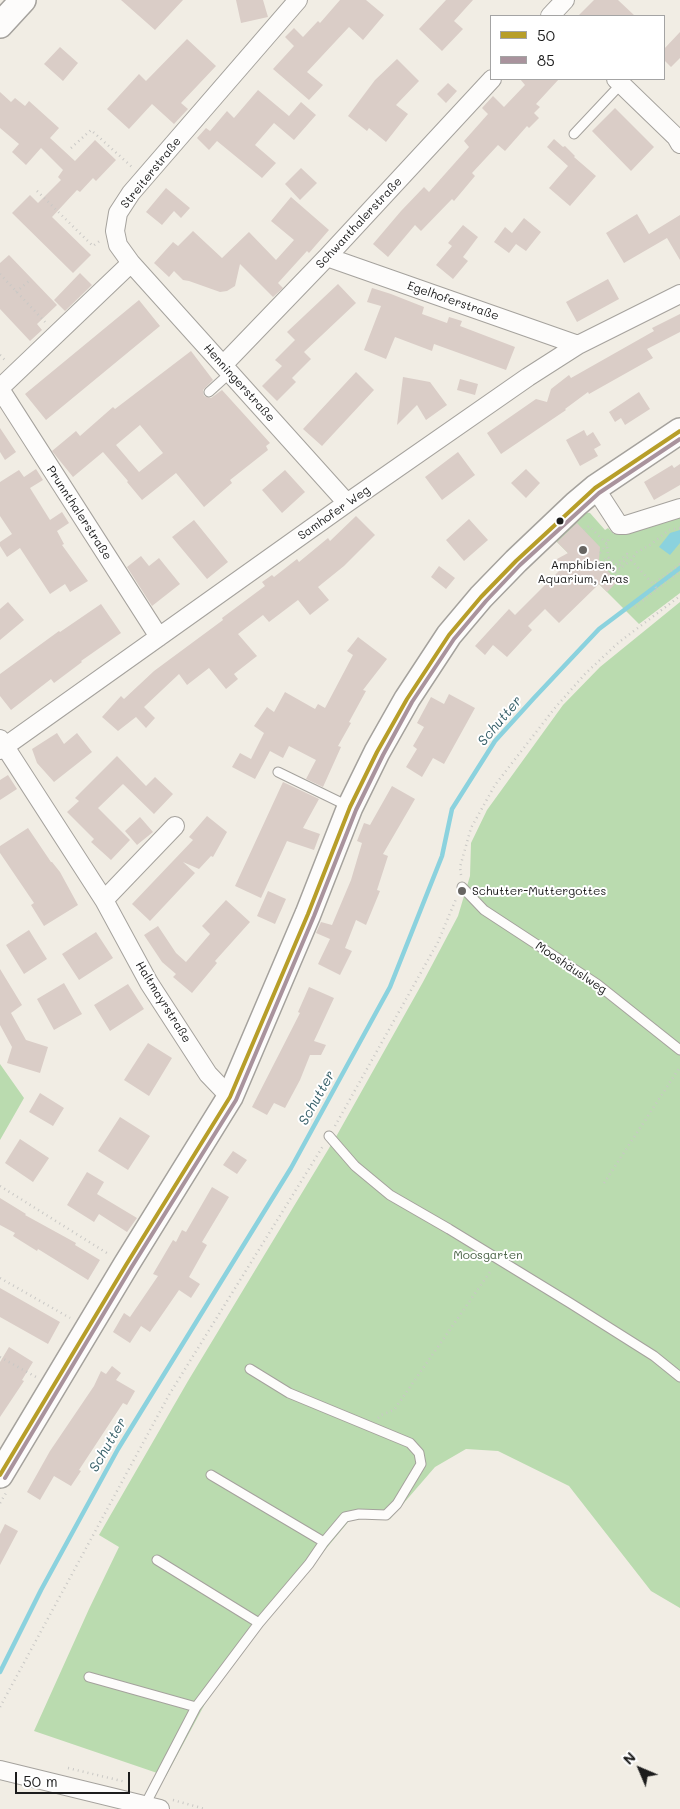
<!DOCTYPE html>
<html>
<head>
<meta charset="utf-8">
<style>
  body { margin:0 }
  #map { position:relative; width:680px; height:1809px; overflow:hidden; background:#f1ede4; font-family:Mali,sans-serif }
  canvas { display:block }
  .legend { position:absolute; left:490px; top:15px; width:175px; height:65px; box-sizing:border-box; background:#fff; border:1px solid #a4a4a4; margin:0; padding:6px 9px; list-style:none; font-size:15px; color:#1c1c1c }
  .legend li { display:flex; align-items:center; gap:10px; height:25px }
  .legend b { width:25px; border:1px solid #a4a4a4 }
  .north { position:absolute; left:615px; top:1744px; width:50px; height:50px; -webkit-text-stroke:4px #fff; paint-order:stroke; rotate:315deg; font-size:14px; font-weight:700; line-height:20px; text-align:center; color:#1c1c1c }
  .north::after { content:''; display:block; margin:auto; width:18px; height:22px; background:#1c1c1c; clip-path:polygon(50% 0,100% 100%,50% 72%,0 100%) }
  .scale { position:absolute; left:15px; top:1772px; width:115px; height:22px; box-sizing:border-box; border:2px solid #1c1c1c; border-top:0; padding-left:6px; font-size:15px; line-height:18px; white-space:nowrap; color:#1c1c1c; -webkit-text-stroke:4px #fff; paint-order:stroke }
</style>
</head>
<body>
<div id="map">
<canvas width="680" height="1809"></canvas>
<ul class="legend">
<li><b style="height:6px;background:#b79e29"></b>50</li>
<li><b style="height:6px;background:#a9939d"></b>85</li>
</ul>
<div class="north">N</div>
<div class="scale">50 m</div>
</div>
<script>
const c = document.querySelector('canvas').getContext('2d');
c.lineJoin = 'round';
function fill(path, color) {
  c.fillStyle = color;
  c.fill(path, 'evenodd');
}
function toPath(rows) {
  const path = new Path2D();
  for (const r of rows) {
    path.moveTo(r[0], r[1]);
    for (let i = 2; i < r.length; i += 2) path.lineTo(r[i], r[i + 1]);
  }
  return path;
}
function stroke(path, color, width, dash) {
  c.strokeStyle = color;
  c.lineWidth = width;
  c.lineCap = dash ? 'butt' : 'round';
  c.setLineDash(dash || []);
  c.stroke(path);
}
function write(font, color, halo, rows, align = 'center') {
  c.font = font + ' Mali,sans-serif';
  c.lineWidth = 4;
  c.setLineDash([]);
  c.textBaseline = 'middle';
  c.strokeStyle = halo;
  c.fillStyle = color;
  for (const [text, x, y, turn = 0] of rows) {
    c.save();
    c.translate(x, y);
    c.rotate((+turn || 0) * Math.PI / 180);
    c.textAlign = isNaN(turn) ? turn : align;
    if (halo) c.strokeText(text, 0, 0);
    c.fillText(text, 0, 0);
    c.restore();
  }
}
const green = toPath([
  [584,512,590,513,605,530,608,528,614,534,618,534,680,514,680,593,639,624,554,539],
  [680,602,680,1608,651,1591,569,1486,498,1451,466,1449,435,1467,390,1519,366,1518,349,1521,262,1626,207,1700,166,1776,34,1731,89,1609,119,1547,99,1535,188,1381,337,1135,423,982,458,916,470,876,471,843,487,810,563,705,600,667],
  [0,1064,24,1098,0,1140]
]);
const water = toPath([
  [680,530,680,543,670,555,659,547,670,533]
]);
const stream = toPath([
  [0,1672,41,1590,118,1449,291,1168,390,987,442,856,452,809,495,741,534,698,599,629,680,568]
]);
const building = toPath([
  [121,0,183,0,155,30],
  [236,0,263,0,268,17,241,23],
  [340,0,366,0,384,15,363,40,349,27,307,72,323,85,309,100,273,69,294,46,285,37,294,28,303,37,318,21,320,23],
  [446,0,473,0,454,21,463,29,442,51,419,29],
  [594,0,618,0,635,16,578,16],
  [680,32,680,58,671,67,664,60,664,49],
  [187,39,216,66,181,103,188,109,174,124,152,104,129,129,107,109,139,74,146,81],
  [60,47,78,63,63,81,44,64],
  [397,59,419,81,396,105,408,114,386,142,369,128,367,131,348,116,375,80],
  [520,79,559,79,536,104,540,107,534,113,539,118,529,128,527,126,505,151,498,145,472,173,475,176,454,201,452,199,421,231,415,225,388,257,373,244,401,211,424,187,429,192,469,147,464,141,488,114,482,108,493,96,504,107,525,85],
  [448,83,457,91,446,103,437,94],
  [258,90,289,116,301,102,316,115,294,140,274,123,255,145,276,163,262,178,217,141,209,150,197,138,206,128,210,131,227,111,234,118],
  [0,92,11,102,15,98,25,106,29,101,59,128,50,138,75,161,95,140,116,160,96,181,93,178,80,192,77,190,52,217,91,255,73,273,12,213,30,195,38,203,61,180,58,177,63,170,41,148,26,165,12,152,19,144,0,128],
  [615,108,654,147,631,171,592,131],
  [554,139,563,147,565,146,575,156,574,157,596,176,570,206,549,188,568,166,547,147],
  [301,168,317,183,300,200,285,184],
  [166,188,190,208,181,218,174,211,162,225,146,212],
  [291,197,329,230,309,253,307,251,278,283,283,288,273,297,240,264,235,286,227,291,220,292,189,281,183,280,174,271,169,277,154,263,173,242,178,246,193,231,222,258,249,232,276,260,294,240,271,221],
  [637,214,649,234,680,215,680,260,667,238,624,263,606,233],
  [524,218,541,232,526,251,516,244,509,253,494,242,505,227,512,233],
  [463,225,478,237,463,257,468,261,453,279,436,265,452,246,448,243],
  [9,255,57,305,37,324,42,330,30,341,0,309,0,263],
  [80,273,92,285,65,311,54,300],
  [608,279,619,299,577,322,566,302],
  [338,284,356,303,304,352,311,359,292,378,296,382,277,401,262,386,282,366,275,360,295,340,287,332],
  [372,288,391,294,424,307,422,314,447,323,449,317,462,321,460,326,515,347,506,370,434,344,432,351,395,337,386,359,364,350,381,306,367,302],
  [139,300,160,326,46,420,25,394],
  [680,314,680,332,647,349,653,358,589,394,588,392,565,409,566,410,501,454,487,433,536,399,547,402,551,389,569,375,571,378,654,331,652,328],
  [191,351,213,380,203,390,204,396,211,398,222,390,270,443,266,446,268,450,230,480,232,483,204,507,176,473,142,500,127,482,128,481,103,452,73,477,52,451,76,431,80,436,113,407,115,409],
  [140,425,163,453,139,472,116,445],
  [356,372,374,390,322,446,303,429],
  [403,377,430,382,447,405,426,420,417,405,397,425],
  [460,379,478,384,475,395,457,390],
  [639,392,650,409,625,425,621,418,615,422,609,412],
  [0,428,16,452,5,460,0,452],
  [584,430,587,436,593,432,601,445,594,449,598,456,580,466,566,440],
  [458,452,475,475,442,500,425,477],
  [680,464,680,485,654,500,644,482,672,465,674,468],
  [36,469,43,480,30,488,50,520,62,512,69,523,57,531,64,544,62,545,88,581,70,592,65,584,50,594,20,548,7,557,0,546,0,542,12,534,0,516,0,482,19,470,24,477],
  [526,469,540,483,526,498,511,483],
  [285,470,305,492,282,513,262,490],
  [356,516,375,535,344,566,318,587,329,600,310,615,298,600,269,622,263,615,238,634,257,656,234,674,238,679,226,689,209,668,187,685,179,674,144,707,155,718,146,728,136,717,118,731,102,717,121,696,124,699,154,671,223,620,222,618,265,586,262,582,272,575,274,577,297,559,299,562,328,538,330,541],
  [469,519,488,540,464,561,446,540],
  [194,520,228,562,207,579,172,537],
  [577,523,600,547,599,560,617,582,607,592,599,584,559,623,545,609,528,626,532,630,507,657,493,645,485,655,475,646,509,609,515,615,562,568,557,559,568,553,557,542],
  [141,556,149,566,159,558,180,584,152,606,127,567],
  [439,566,455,578,446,589,431,577],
  [8,602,24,620,0,640,0,609],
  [101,604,121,633,81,661,82,662,54,683,51,679,11,710,0,696,0,674,59,631,60,632],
  [358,637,387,659,363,690,366,691,349,722,351,723,338,746,341,747,323,787,306,779,316,760,289,746,283,758,270,751,255,779,232,767,240,753,251,759,264,733,254,726,267,707,274,712,285,692,315,709,318,704,325,708,353,655,347,651],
  [449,694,475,708,444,764,433,758,422,777,406,767,417,749,413,746,424,727,417,723,431,697,444,704],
  [57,733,64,744,77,733,92,752,54,782,37,763,32,749],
  [117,756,146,786,155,777,173,794,154,814,123,784,98,808,130,840,111,860,91,842,94,839,67,812,79,801,75,798],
  [8,775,17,789,0,800,0,780],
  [283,782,319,799,303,828,320,834,314,850,287,841,261,898,235,886],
  [392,786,415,799,383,854,388,856,377,890,380,891,366,925,356,920,345,948,352,951,340,975,318,964,330,939,316,933,321,922,332,925,351,880,362,843,357,841,364,823,370,825],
  [207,816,227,832,213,857,211,856,199,869,183,862,195,873,150,921,132,904,193,840,189,837],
  [140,817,153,832,137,845,125,831],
  [28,828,51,862,52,862,60,872,78,905,44,926,31,905,34,903,0,853,0,846],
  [268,891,286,899,275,924,257,916],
  [226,900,250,922,215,961,217,963,192,993,173,977,176,974,162,962,144,935,158,926,176,953,186,962,210,934,202,926],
  [29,930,47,959,24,974,6,945],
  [96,932,113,958,79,980,62,954],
  [0,969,22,1005,11,1013,26,1040,48,1047,40,1073,7,1063,12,1047,0,1025],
  [64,983,82,1014,54,1030,37,999],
  [128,984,144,1009,110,1031,94,1005],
  [309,987,334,998,314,1041,326,1045,321,1055,310,1055,300,1080,285,1108,274,1103,267,1115,252,1107,300,1013,298,1012],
  [148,1043,172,1058,149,1096,124,1080],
  [40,1093,64,1108,53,1126,29,1112],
  [120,1117,150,1136,128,1170,98,1151],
  [20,1139,49,1158,33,1182,5,1163],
  [233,1151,247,1160,237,1174,223,1165],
  [87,1172,104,1182,97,1194,137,1218,127,1232,99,1214,94,1222,67,1205],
  [212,1187,229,1197,202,1242,207,1245,189,1277,200,1284,191,1298,179,1290,150,1332,141,1326,130,1343,113,1332,124,1313,130,1317,158,1276,153,1274,173,1240,176,1242,182,1230,186,1232],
  [0,1198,26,1214,25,1215,76,1243,75,1245,100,1260,88,1280,38,1249,37,1251,13,1236,15,1233,0,1225],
  [0,1288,60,1322,48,1344,0,1317],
  [9,1347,33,1362,22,1380,24,1381,0,1417,0,1362],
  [112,1366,121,1373,116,1380,135,1391,127,1405,123,1403,79,1470,81,1471,71,1486,54,1476,40,1500,27,1492,50,1451,94,1386,101,1371,106,1374],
  [5,1524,18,1531,0,1565,0,1534]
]);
const path = toPath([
  [71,148,91,130,132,167],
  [37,191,93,246,101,240],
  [0,274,45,322],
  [16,292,29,281],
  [0,355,5,360],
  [584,530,589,526,607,544,608,557,616,564,627,554,629,556,618,567,620,569,631,560,637,552,650,545,669,530,680,528],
  [600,553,607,544,609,537],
  [631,560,653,584,680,564],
  [601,563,608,557,614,572],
  [611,576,620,569],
  [657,589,680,572],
  [635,607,657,589,653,584],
  [461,875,460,867,471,828,495,785,554,709,585,674,618,643,680,596],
  [335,1126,438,942,456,899],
  [604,1183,680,1067],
  [0,1186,110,1255],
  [0,1278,70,1318],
  [0,1357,36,1377],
  [378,1418,381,1415,394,1410,492,1269],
  [0,1503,6,1493],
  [0,1707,169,1395,323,1146],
  [68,1768,126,1782],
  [173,1800,205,1809]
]);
const lane = toPath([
  [574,134,621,84],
  [209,392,230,373],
  [278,772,350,807],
  [462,887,484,910,597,984,680,1050],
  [329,1136,355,1166,390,1195,449,1229,570,1303,654,1356,680,1377],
  [211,1475,324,1542],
  [157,1560,259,1623],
  [89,1677,196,1707],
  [145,1805,196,1707,259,1623,309,1564,324,1542,345,1517,359,1514,386,1515,397,1504,421,1464,419,1453,410,1443,289,1393,250,1369]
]);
const street = toPath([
  [550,16,565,0],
  [616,79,676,137,680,144],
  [327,257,578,345],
  [131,263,347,503],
  [223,365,327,257,492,79],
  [0,388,131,263,118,245,115,231,118,213,131,193,298,0],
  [0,389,159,637],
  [595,488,619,525,626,525,680,508],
  [0,739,104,900,149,983,208,1074,230,1097],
  [0,750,347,503,528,377,578,345,680,294],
  [104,900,175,826],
  [0,1770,160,1809]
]);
const secondary = toPath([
  [0,25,23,0],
  [0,1475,126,1265,230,1097,308,914,350,807,377,752,407,699,449,635,481,597,516,561,576,504,595,488,680,431]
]);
const bus1 = toPath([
  [0,1475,126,1265,230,1097,308,914,350,807,377,752,407,699,449,635,481,597,516,561,595,488,680,431]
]);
const bus2 = toPath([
  [5,1478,131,1268,236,1100,314,916,356,810,383,755,412,702,454,639,486,601,520,565,599,493,680,439]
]);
const markers = [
  [560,521,4.5,"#1c1c1c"],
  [583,550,5,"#676562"],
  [462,891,5,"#676562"]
];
const streetNames = [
  ["Streiterstraße",151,173,-51],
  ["Schwanthalerstraße",359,223,-47],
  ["Egelhoferstraße",453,301,19],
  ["Henningerstraße",239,383,48],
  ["Prunnthalerstraße",79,513,57],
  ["Samhofer Weg",334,513,-35],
  ["Mooshäuslweg",571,968,34],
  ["Haltmayrstraße",163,1002,58]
];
const poiNames = [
  ["Amphibien,",583,565],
  ["Aquarium, Aras",583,579],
  ["Schutter-Muttergottes",472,891,"left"]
];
const parkNames = [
  ["Moosgarten",488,1255]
];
const waterNames = [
  ["Schutter",500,721,-50],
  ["Schutter",317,1098,-61],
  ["Schutter",108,1445,-60]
];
fill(green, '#badbaf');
fill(water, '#8bd2de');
stroke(stream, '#8bd2de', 4.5);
fill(building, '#dacdc7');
stroke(lane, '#a5a29d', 11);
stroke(street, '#a5a29d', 20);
stroke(secondary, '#a5a29d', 28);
stroke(path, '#c9c8c5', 2.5, [1, 4]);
stroke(lane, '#fdfcfb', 9);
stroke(street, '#fdfcfb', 18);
stroke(secondary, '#fdfcfb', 25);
stroke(bus1, '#b79e29', 4);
stroke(bus2, '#a9939d', 4);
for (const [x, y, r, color] of markers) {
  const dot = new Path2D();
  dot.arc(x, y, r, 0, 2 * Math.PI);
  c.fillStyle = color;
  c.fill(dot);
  stroke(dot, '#fff', 2);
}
write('12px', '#1c1c1c', '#fff', streetNames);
write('12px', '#1c1c1c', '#fff', poiNames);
write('12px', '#496245', '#fff', parkNames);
write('italic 14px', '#376069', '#fff', waterNames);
</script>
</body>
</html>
